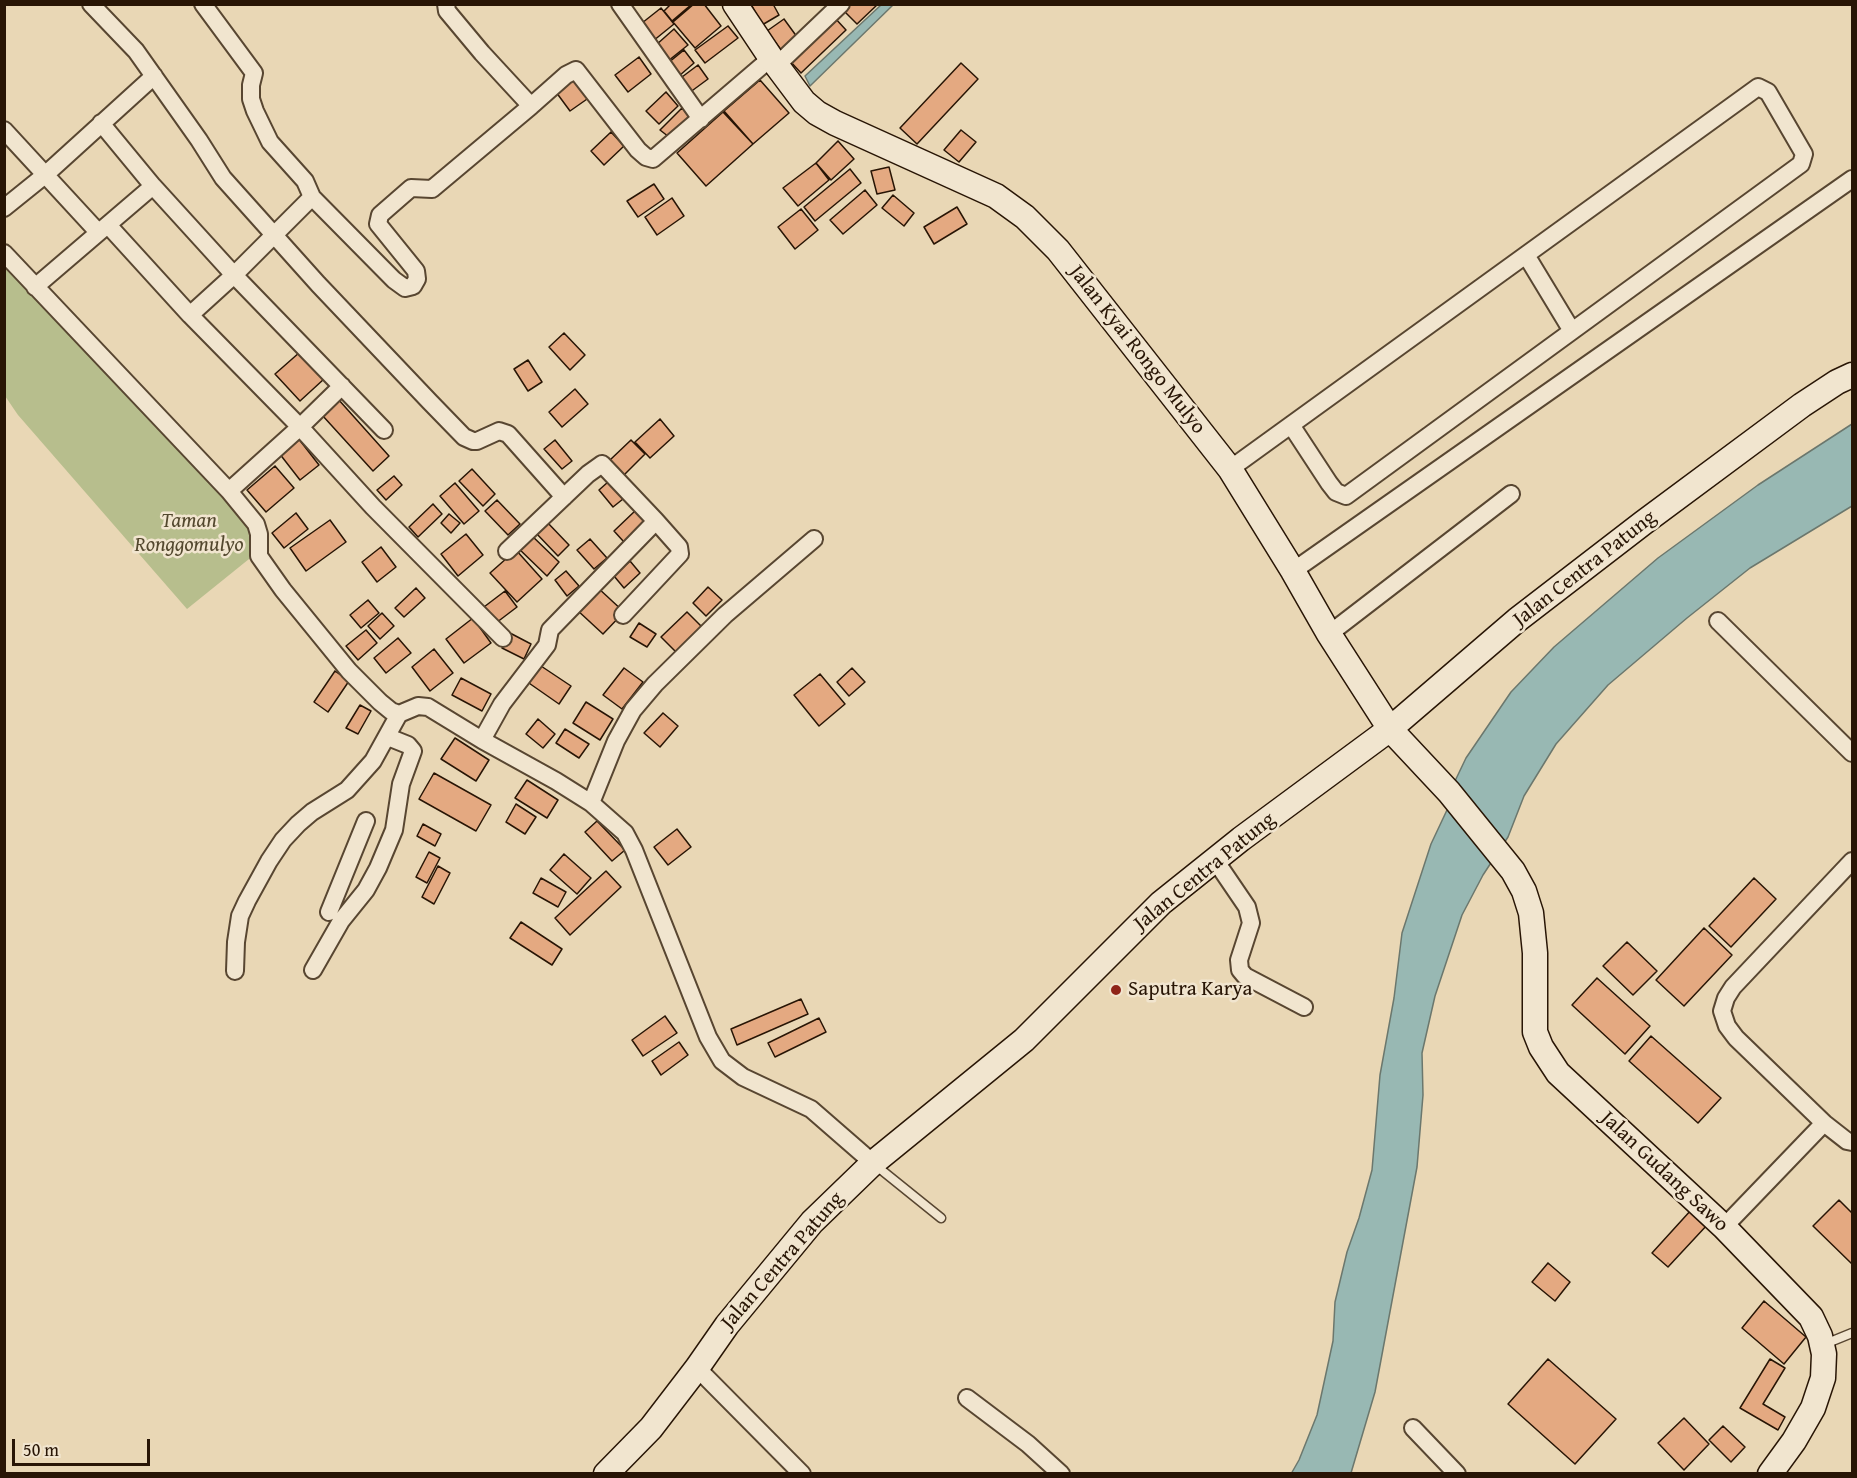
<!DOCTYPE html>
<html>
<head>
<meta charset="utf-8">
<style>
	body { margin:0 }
	#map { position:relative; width:1857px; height:1478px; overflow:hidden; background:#e9d7b5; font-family:"Gentium Book Plus",serif }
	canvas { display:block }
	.frame { position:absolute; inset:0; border:6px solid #281505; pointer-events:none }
	.scale { position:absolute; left:12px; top:1439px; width:138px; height:27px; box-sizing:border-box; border:3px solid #281505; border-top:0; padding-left:8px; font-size:18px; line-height:21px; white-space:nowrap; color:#281505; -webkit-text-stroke:4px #f1e5cf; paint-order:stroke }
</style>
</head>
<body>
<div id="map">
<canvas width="1857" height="1478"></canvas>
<div class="frame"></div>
<div class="scale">50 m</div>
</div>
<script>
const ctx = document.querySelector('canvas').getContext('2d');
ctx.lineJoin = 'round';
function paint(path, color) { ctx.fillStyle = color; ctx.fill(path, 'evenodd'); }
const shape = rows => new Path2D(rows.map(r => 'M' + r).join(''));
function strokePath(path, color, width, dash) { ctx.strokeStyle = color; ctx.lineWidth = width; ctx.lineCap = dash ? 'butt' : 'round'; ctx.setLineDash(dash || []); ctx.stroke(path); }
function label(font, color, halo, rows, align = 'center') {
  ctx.font = font + ' "Gentium Book Plus",serif'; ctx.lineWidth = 5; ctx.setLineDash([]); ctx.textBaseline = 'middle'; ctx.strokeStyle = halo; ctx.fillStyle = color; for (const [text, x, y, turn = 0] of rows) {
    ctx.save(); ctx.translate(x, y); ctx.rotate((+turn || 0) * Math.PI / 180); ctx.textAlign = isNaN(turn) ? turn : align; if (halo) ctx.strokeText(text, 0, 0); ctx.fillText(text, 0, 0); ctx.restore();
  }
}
paint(shape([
	[4,257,250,524,254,555,187,609,18,415,5,396]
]), '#b7be8d');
const water = shape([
	[881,5,893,5,810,86,805,76,881,5],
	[1852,424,1852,506,1750,568,1687,618,1608,685,1556,744,1524,796,1508,837,1483,875,1462,915,1435,996,1422,1053,1423,1095,1417,1167,1375,1392,1351,1473,1291,1474,1299,1460,1317,1415,1333,1341,1335,1302,1347,1252,1359,1218,1372,1170,1380,1075,1394,998,1402,933,1431,844,1455,793,1455,781,1466,758,1511,692,1554,647,1658,558,1758,485,1852,424]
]);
paint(water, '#98b8b3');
strokePath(water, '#6b776d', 1.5);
const building = shape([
	[671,4,692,4,672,21,664,11,671,4],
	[694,4,704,4,721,26,695,48,673,22,694,4],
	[751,4,773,4,779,15,762,25,751,4],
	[844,4,878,4,857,24,841,8,844,4],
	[661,8,674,24,653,41,642,23,661,8],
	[834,17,846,30,801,73,789,60,834,17],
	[784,19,800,41,784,54,767,31,784,19],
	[728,26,738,38,705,63,695,50,728,26],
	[674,29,688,45,668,61,656,45,674,29],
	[684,50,694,63,679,76,668,63,684,50],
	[639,57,651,74,628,92,615,75,639,57],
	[961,63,978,79,917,144,900,128,961,63],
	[698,65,708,79,689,93,678,80,698,65],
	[575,77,590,97,570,111,556,92,575,77],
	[760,80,789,113,753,144,724,111,760,80],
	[666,92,678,106,659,124,646,111,666,92],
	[682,108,690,117,669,137,660,130,682,108],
	[723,112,753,144,706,186,677,153,723,112],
	[961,130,976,142,959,162,944,150,961,130],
	[611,132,624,146,604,165,591,151,611,132],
	[838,141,854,159,831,180,816,163,838,141],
	[816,163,829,180,798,206,783,188,816,163],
	[889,167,895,190,877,194,871,171,889,167],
	[850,169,861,183,815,221,804,207,850,169],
	[654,184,664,199,638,217,627,201,654,184],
	[865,190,877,205,843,234,830,220,865,190],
	[893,195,914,213,904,226,882,208,893,195],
	[672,198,684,216,657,235,645,217,672,198],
	[957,207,967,224,934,244,924,227,957,207],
	[801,209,818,230,795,249,778,227,801,209],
	[564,333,585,355,570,370,549,347,564,333],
	[300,352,324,379,300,401,275,374,300,352],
	[528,360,542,382,528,391,514,369,528,360],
	[575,389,588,404,562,427,549,412,575,389],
	[338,399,389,456,373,471,322,415,338,399],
	[660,419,674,436,650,458,635,442,660,419],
	[298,438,319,465,300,480,279,453,298,438],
	[555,440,572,461,562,469,544,449,555,440],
	[631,440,645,454,624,475,610,460,631,440],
	[275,466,294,488,266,512,247,490,275,466],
	[472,469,495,494,483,506,459,481,472,469],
	[394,476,402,485,386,500,377,490,394,476],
	[608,482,623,499,613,507,599,490,608,482],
	[455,483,479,511,464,524,440,496,455,483],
	[497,500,520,524,508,535,485,511,497,500],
	[433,504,442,514,418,537,409,527,433,504],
	[636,510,646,521,624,542,614,531,636,510],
	[296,513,308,529,284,548,272,533,296,513],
	[449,514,460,523,451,533,441,523,449,514],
	[330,520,346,542,306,571,290,548,330,520],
	[546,521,569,545,558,556,535,532,546,521],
	[529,533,559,562,547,576,516,546,529,533],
	[466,534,483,555,458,576,441,554,466,534],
	[590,539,607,558,594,569,577,550,590,539],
	[381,547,396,567,377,582,362,562,381,547],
	[516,550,542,579,517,602,490,573,516,550],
	[630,561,640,573,624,588,614,576,630,561],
	[566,571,579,586,567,596,555,580,566,571],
	[597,587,624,612,603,634,576,609,597,587],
	[708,587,722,600,706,616,693,603,708,587],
	[416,588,425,598,404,617,395,608,416,588],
	[505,591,517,607,492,626,480,610,505,591],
	[368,600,379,613,361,628,350,615,368,600],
	[687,612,704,629,678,654,661,637,687,612],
	[382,613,394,626,380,639,368,626,382,613],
	[473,618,491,643,464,663,446,639,473,618],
	[639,623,656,634,647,647,630,637,639,623],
	[366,630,377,643,358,660,346,646,366,630],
	[510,633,531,644,524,659,502,648,510,633],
	[398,638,411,653,386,673,374,658,398,638],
	[434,649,453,673,430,691,412,667,434,649],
	[538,664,571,686,559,704,526,681,538,664],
	[624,668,643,682,622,709,603,695,624,668],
	[852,668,865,682,849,696,837,682,852,668],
	[335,671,349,681,328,712,314,702,335,671],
	[820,674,845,704,819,726,794,695,820,674],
	[461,678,491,694,482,711,452,695,461,678],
	[586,702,613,719,600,740,573,723,586,702],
	[360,705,371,711,358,734,346,728,360,705],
	[663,713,678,726,660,747,644,733,663,713],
	[538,719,555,734,543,748,526,734,538,719],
	[565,729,589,744,579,758,556,743,565,729],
	[455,738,489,760,476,781,441,759,455,738],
	[434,773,491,805,476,831,419,799,434,773],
	[527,780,558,800,547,818,515,798,527,780],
	[516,804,536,817,525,834,506,822,516,804],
	[597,821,625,850,612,861,585,832,597,821],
	[423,824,441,834,435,846,417,836,423,824],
	[677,829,691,847,668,865,654,847,677,829],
	[429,852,440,858,427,883,416,877,429,852],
	[564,854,591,878,577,894,550,870,564,854],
	[438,866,450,873,434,904,422,897,438,866],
	[606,871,621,887,570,935,555,918,606,871],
	[541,878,566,892,558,907,533,893,541,878],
	[1754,878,1776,899,1731,947,1709,926,1754,878],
	[521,922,562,949,552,965,510,938,521,922],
	[1704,928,1732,955,1684,1006,1656,980,1704,928],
	[1627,942,1657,971,1633,995,1603,966,1627,942],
	[1597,978,1650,1026,1625,1054,1572,1005,1597,978],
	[801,999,808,1014,737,1045,731,1029,801,999],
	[665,1016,677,1033,643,1056,632,1040,665,1016],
	[819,1018,826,1032,775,1057,768,1043,819,1018],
	[1651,1036,1721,1098,1698,1123,1629,1061,1651,1036],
	[679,1042,688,1055,661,1075,652,1061,679,1042],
	[1839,1200,1852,1213,1852,1264,1813,1226,1839,1200],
	[1692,1209,1708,1224,1668,1267,1652,1253,1692,1209],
	[1548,1263,1570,1282,1555,1301,1532,1282,1548,1263],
	[1764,1301,1806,1337,1784,1364,1742,1328,1764,1301],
	[1548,1359,1616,1419,1575,1464,1508,1404,1548,1359],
	[1770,1359,1785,1368,1763,1404,1785,1417,1778,1430,1740,1408,1770,1359],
	[1684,1418,1709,1444,1684,1470,1658,1443,1684,1418],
	[1723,1426,1745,1447,1731,1462,1709,1440,1723,1426]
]);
paint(building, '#e4a981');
strokePath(building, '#281505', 1.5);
const lane = shape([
	[874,1164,941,1218],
	[1825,1344,1852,1333]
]);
const street = shape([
	[91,4,136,51,199,140,223,178,318,284,430,402,464,437,473,441,477,441,499,431,508,434,564,497],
	[620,4,701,119],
	[776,66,841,4],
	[531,106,566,75,576,70,638,150,646,157,653,159,771,58],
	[4,130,98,232],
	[153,186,234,275,384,430],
	[312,197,394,280,405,288,413,286,417,279,416,271,378,224,380,215,411,188,432,189,531,106,482,53,447,11,446,4],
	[4,208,45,175,154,76],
	[108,225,190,315,300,427,373,507,503,638],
	[4,253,229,491,256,524,259,534,259,556,283,590,349,671,380,702,391,711,399,714,418,706,428,707,482,740,556,781,591,803,625,833,634,850,708,1037,722,1061,743,1077,811,1109,873,1163],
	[1526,255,1572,331],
	[35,287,153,186,101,123],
	[190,315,234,275,312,197,305,181,270,142,255,111,251,99,251,85,254,73,203,4],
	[1230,469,1758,87,1768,92,1804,154,1801,164,1346,496,1336,492,1329,483,1291,425],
	[229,491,300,427,342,386],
	[1293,571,1852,179],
	[623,615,680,554,679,547,656,521],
	[1718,621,1852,753],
	[1329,634,1511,494],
	[482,740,502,704,547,645,550,630,656,521,602,464,588,474,507,551],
	[591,803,616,741,633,710,655,684,725,615,814,539],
	[1215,860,1247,907,1251,923,1239,960,1240,970,1245,976,1304,1007],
	[329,912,366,821],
	[313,970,341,921,366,890,378,868,394,830,401,784,413,751,408,745,388,737],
	[235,971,236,942,240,916,247,901,269,861,283,840,298,824,312,812,347,790,373,761,399,714],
	[1824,1123,1736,1038,1727,1026,1722,1011,1726,998,1733,987,1852,861],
	[1724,1227,1824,1123,1847,1141,1852,1142],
	[697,1368,802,1474],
	[967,1398,1028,1444,1061,1474],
	[1413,1428,1457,1474]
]);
const secondary = shape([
	[735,4,771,58,804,102,817,113,835,123,996,196,1025,217,1058,250,1230,469,1293,571,1329,634,1390,729,1449,792,1513,871,1524,891,1531,913,1535,953,1535,1032,1541,1047,1558,1073,1724,1227,1811,1317,1820,1336,1824,1354,1823,1378,1813,1408,1794,1441,1770,1474],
	[606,1474,651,1428,697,1368,727,1325,812,1222,873,1163,1024,1040,1161,903,1241,839,1390,729,1517,620,1643,523,1802,405,1837,382,1852,375]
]);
strokePath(lane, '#584631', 11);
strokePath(street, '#584631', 20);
strokePath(secondary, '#281505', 27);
strokePath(lane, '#f1e5cf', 8);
strokePath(street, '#f1e5cf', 16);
strokePath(secondary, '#f1e5cf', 24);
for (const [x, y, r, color] of [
	[1116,990,6,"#8f2418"]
]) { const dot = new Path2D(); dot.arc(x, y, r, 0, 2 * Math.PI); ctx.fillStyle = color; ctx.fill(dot); strokePath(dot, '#f1e5cf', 2); }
label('21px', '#281505', '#f1e5cf', [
	["Jalan Kyai Rongo Mulyo",1137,350,52],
	["Jalan Centra Patung",1585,569,-38],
	["Jalan Centra Patung",1205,872,-39],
	["Jalan Gudang Sawo",1664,1172,43],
	["Jalan Centra Patung",783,1261,-49]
]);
label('italic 21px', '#53482e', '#f1e5cf', [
	["Taman",189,522],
	["Ronggomulyo",189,546]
]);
label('21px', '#281505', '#f1e5cf', [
	["Saputra Karya",1128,990]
], 'left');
</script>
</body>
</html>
